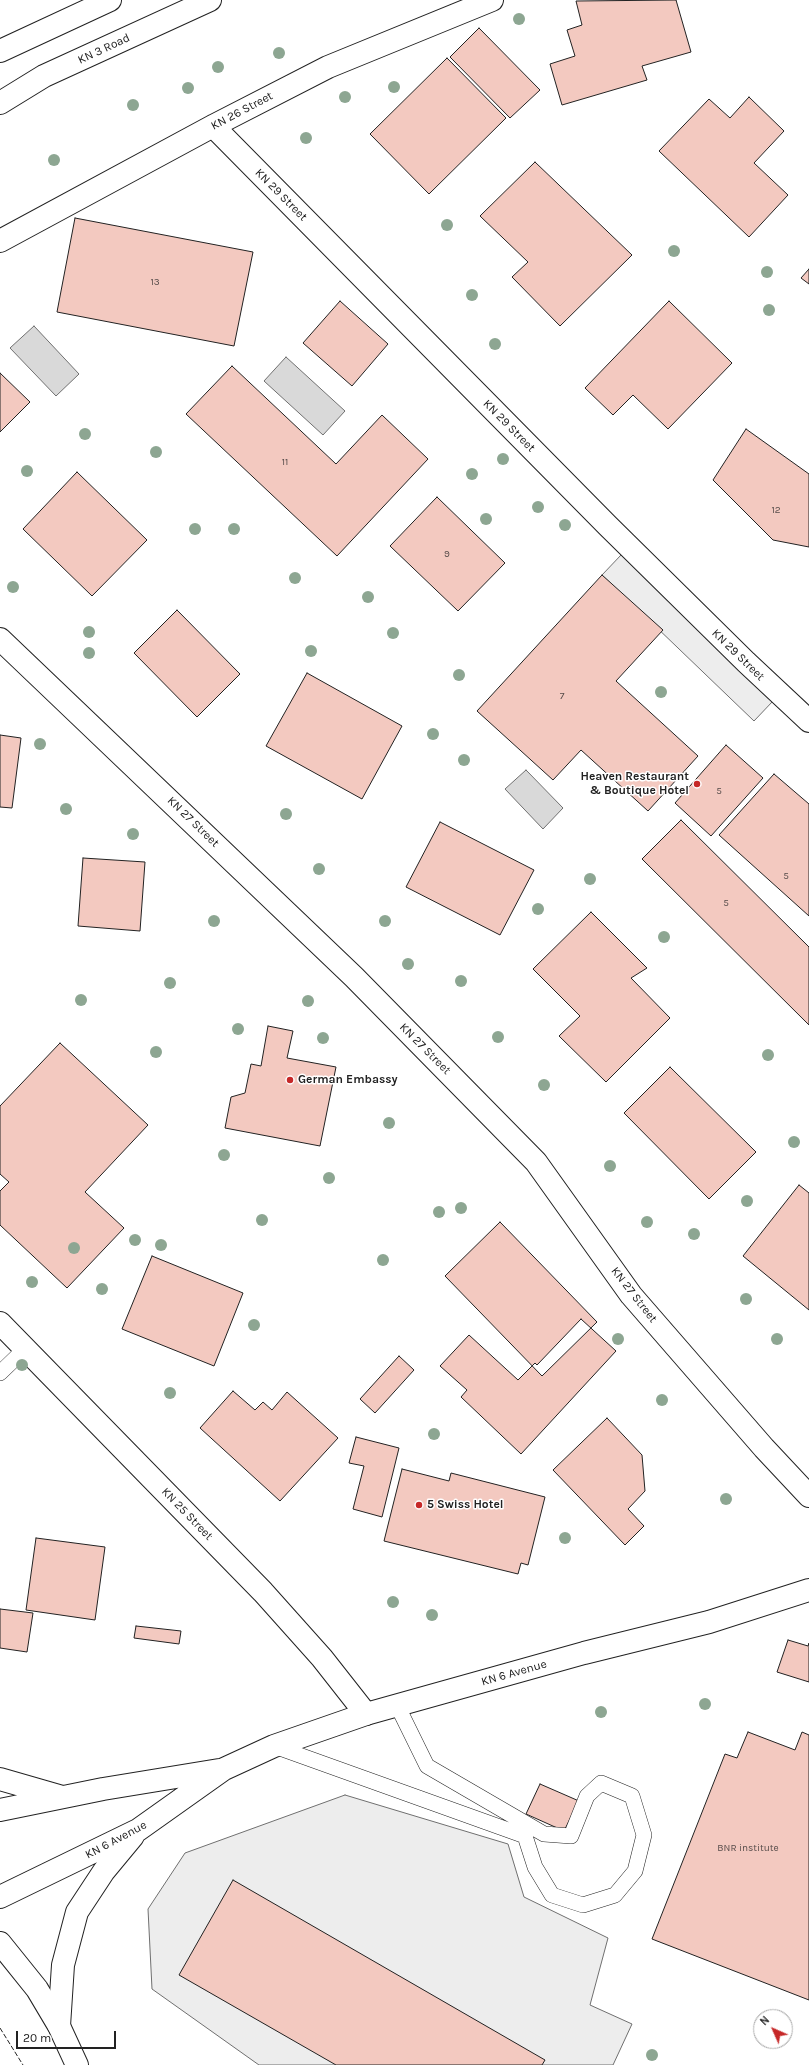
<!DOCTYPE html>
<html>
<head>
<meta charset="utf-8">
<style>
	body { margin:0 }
	#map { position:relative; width:809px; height:2065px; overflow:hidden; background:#fff; font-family:Karla,sans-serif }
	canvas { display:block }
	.north { position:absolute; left:753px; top:2009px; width:40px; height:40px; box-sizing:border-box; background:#fff; border:1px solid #a7a7a7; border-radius:50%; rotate:315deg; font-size:11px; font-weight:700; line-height:16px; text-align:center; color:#222 }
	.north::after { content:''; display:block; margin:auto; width:14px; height:18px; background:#c62828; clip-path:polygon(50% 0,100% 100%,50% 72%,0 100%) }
	.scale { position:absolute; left:16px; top:2031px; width:100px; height:18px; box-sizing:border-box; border:2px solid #222; border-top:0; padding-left:5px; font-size:12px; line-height:14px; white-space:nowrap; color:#222; -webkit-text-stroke:3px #fff; paint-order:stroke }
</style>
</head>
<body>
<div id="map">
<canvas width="809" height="2065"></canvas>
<div class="north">N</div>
<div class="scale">20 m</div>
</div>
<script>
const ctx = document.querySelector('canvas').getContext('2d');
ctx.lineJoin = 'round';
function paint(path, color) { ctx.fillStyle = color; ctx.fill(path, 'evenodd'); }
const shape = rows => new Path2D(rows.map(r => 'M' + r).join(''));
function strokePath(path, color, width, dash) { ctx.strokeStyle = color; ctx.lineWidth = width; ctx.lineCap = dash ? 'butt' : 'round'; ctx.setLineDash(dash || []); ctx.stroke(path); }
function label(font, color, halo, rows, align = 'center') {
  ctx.font = font + ' Karla,sans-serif'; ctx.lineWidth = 3; ctx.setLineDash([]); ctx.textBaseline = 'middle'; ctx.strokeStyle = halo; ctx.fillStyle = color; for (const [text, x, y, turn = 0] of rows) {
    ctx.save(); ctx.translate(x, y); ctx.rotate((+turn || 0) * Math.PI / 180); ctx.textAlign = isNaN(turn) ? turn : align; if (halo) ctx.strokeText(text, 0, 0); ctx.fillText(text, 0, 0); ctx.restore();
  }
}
const parking = shape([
	[622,554,773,701,754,721,602,575,622,554],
	[345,1795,508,1844,524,1897,608,1938,590,2005,632,2024,613,2065,259,2065,152,1989,148,1909,185,1853,345,1795]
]);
paint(parking, '#ededed');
strokePath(parking, '#6f6f6f', 1);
const water = shape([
	[34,326,79,374,56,396,10,348,34,326],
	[286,357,345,411,323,435,264,381,286,357],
	[526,770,563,808,543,829,505,789,526,770]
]);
paint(water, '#d9d9d9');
strokePath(water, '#6f6f6f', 1);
const building = shape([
	[676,0,691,52,642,66,647,80,562,105,550,64,575,56,567,30,582,25,576,1,676,0],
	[479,28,540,90,510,118,450,57,479,28],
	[447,58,506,118,429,194,370,134,447,58],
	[749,97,784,131,754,163,788,195,749,237,659,151,709,99,730,118,749,97],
	[535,162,632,255,560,326,512,277,528,262,480,216,535,162],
	[75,218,253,252,234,346,57,312,75,218],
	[809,269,809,284,801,278,809,269],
	[340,301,388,344,352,386,303,343,340,301],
	[669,301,732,363,668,429,633,395,613,415,585,388,669,301],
	[232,366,336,464,382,415,428,459,337,556,186,414,232,366],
	[0,373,30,402,0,432,0,373],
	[746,429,809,474,809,547,773,540,713,480,746,429],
	[77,472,147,540,92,596,23,529,77,472],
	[437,497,505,563,458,611,390,546,437,497],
	[602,575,663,630,616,681,698,756,648,811,581,750,553,780,477,711,602,575],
	[177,610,240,674,197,717,134,653,177,610],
	[307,673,402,726,362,799,266,746,307,673],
	[0,735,21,738,12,808,0,807,0,735],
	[726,745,763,778,711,836,675,803,726,745],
	[774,774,809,804,809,916,719,835,774,774],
	[681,820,809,947,809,1025,642,859,681,820],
	[440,822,534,870,500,935,406,887,440,822],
	[83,858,145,862,140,931,78,926,83,858],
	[591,912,647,968,631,978,670,1018,606,1082,559,1036,580,1016,533,969,591,912],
	[268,1026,293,1031,287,1058,336,1067,320,1146,225,1128,231,1097,245,1093,251,1064,261,1066,268,1026],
	[60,1043,148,1125,85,1192,124,1228,67,1288,0,1225,0,1191,9,1182,0,1174,0,1106,60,1043],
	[670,1067,756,1152,709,1199,624,1113,670,1067],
	[799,1185,809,1193,809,1310,743,1256,799,1185],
	[500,1222,597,1322,542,1376,445,1276,500,1222],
	[152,1256,243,1293,214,1366,122,1329,152,1256],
	[581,1319,616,1351,521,1454,461,1397,467,1390,440,1366,469,1335,518,1380,535,1363,537,1365,581,1319],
	[399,1356,414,1370,375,1413,360,1399,399,1356],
	[233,1391,255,1410,263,1402,272,1410,287,1392,338,1438,280,1501,200,1428,233,1391],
	[607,1418,642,1455,645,1491,628,1509,644,1526,625,1545,553,1470,607,1418],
	[356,1437,399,1448,382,1517,353,1509,364,1466,349,1463,356,1437],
	[402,1469,449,1481,451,1473,545,1497,528,1565,521,1563,518,1574,384,1541,402,1469],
	[36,1538,105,1547,95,1620,26,1610,36,1538],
	[0,1609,33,1613,27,1652,0,1648,0,1609],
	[136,1626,181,1631,179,1644,134,1638,136,1626],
	[788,1640,808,1646,809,1643,809,1682,777,1672,788,1640],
	[748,1732,795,1750,802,1732,809,1735,809,2000,652,1939,725,1754,737,1758,748,1732],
	[540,1784,579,1801,564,1831,526,1814,540,1784],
	[233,1880,545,2060,542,2065,336,2065,179,1975,233,1880]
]);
paint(building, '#f3c9c0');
strokePath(building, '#222', 1);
const service = shape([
	[0,1373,26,1348],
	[274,1746,525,1836,535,1867,552,1895,583,1905,615,1895,635,1871,644,1835,632,1796,601,1783,587,1796,571,1836,544,1834,427,1766,397,1705]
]);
const minor = shape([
	[213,126,608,526,746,662,809,721],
	[0,241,213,126,328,67,492,0],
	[0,639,354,977,536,1162,631,1295,764,1448,809,1496],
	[0,1323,263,1592,322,1658,366,1714],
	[0,1943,37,1989,59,2026,77,2065]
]);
const secondary = shape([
	[0,1779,59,1796],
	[0,1810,103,1789,219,1770],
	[0,1897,138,1830,224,1769,274,1746,366,1714,584,1653,709,1622,809,1590],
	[59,2026,63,1965,77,1912,104,1871,133,1836]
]);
const trunk = shape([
	[0,51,110,0],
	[0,103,44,76,210,0]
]);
strokePath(service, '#222', 16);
strokePath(minor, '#222', 24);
strokePath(secondary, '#222', 24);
strokePath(trunk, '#222', 24);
strokePath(service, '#fff', 15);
strokePath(minor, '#fff', 22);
strokePath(secondary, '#fff', 22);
strokePath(trunk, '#fff', 22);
strokePath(shape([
	[0,2028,23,2065]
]), '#222', 1, [5, 2]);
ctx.fillStyle = '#8da692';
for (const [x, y] of [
	[519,19],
	[279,53],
	[218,67],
	[394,87],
	[188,88],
	[345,97],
	[133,105],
	[306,138],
	[54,160],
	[447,225],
	[674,251],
	[767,272],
	[472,295],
	[769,310],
	[495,344],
	[85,434],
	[156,452],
	[503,459],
	[27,471],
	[472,474],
	[538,507],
	[486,519],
	[565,525],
	[195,529],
	[234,529],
	[295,578],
	[13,587],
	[368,597],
	[89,632],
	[393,633],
	[311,651],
	[89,653],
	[459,675],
	[661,692],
	[433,734],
	[40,744],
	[464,760],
	[66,809],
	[286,814],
	[133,834],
	[319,869],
	[590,879],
	[538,909],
	[214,921],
	[385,921],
	[664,937],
	[408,964],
	[461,981],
	[170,983],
	[81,1000],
	[308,1001],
	[238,1029],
	[498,1037],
	[323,1038],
	[156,1052],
	[768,1055],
	[544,1085],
	[389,1123],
	[794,1142],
	[224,1155],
	[610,1166],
	[329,1178],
	[747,1201],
	[461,1208],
	[439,1212],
	[262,1220],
	[647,1222],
	[694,1234],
	[135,1240],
	[161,1245],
	[74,1248],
	[383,1260],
	[32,1282],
	[102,1289],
	[746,1299],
	[254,1325],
	[618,1339],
	[777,1339],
	[22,1365],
	[170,1393],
	[662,1400],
	[434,1434],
	[726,1499],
	[565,1538],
	[393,1602],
	[432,1615],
	[705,1704],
	[601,1712],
	[652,2055]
]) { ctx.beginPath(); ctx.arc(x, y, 6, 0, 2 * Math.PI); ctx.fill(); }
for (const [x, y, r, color] of [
	[697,784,4,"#c62828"],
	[290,1080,4,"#c62828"],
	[419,1505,4,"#c62828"]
]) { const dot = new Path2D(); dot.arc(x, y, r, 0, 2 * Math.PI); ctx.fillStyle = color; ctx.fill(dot); strokePath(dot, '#fff', 1.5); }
label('10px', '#564c4a', null, [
	["13",155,282],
	["11",285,462],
	["12",776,510],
	["9",447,554],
	["7",562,696],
	["5",719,791],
	["5",786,876],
	["5",726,903],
	["BNR institute",748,1848]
]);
label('12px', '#222', '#fff', [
	["KN 3 Road",104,49,-25],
	["KN 26 Street",242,111,-28],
	["KN 29 Street",281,195,45],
	["KN 29 Street",509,426,45],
	["KN 29 Street",738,655,44],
	["KN 27 Street",193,822,44],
	["KN 27 Street",425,1049,45],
	["KN 27 Street",634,1295,52],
	["KN 25 Street",187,1514,46],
	["KN 6 Avenue",514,1673,-16],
	["KN 6 Avenue",116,1840,-28]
]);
label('bold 12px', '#222', '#fff', [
	["Heaven Restaurant",689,777,"right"],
	["& Boutique Hotel",689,791,"right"],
	["German Embassy",298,1080],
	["5 Swiss Hotel",427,1505]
], 'left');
</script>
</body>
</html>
